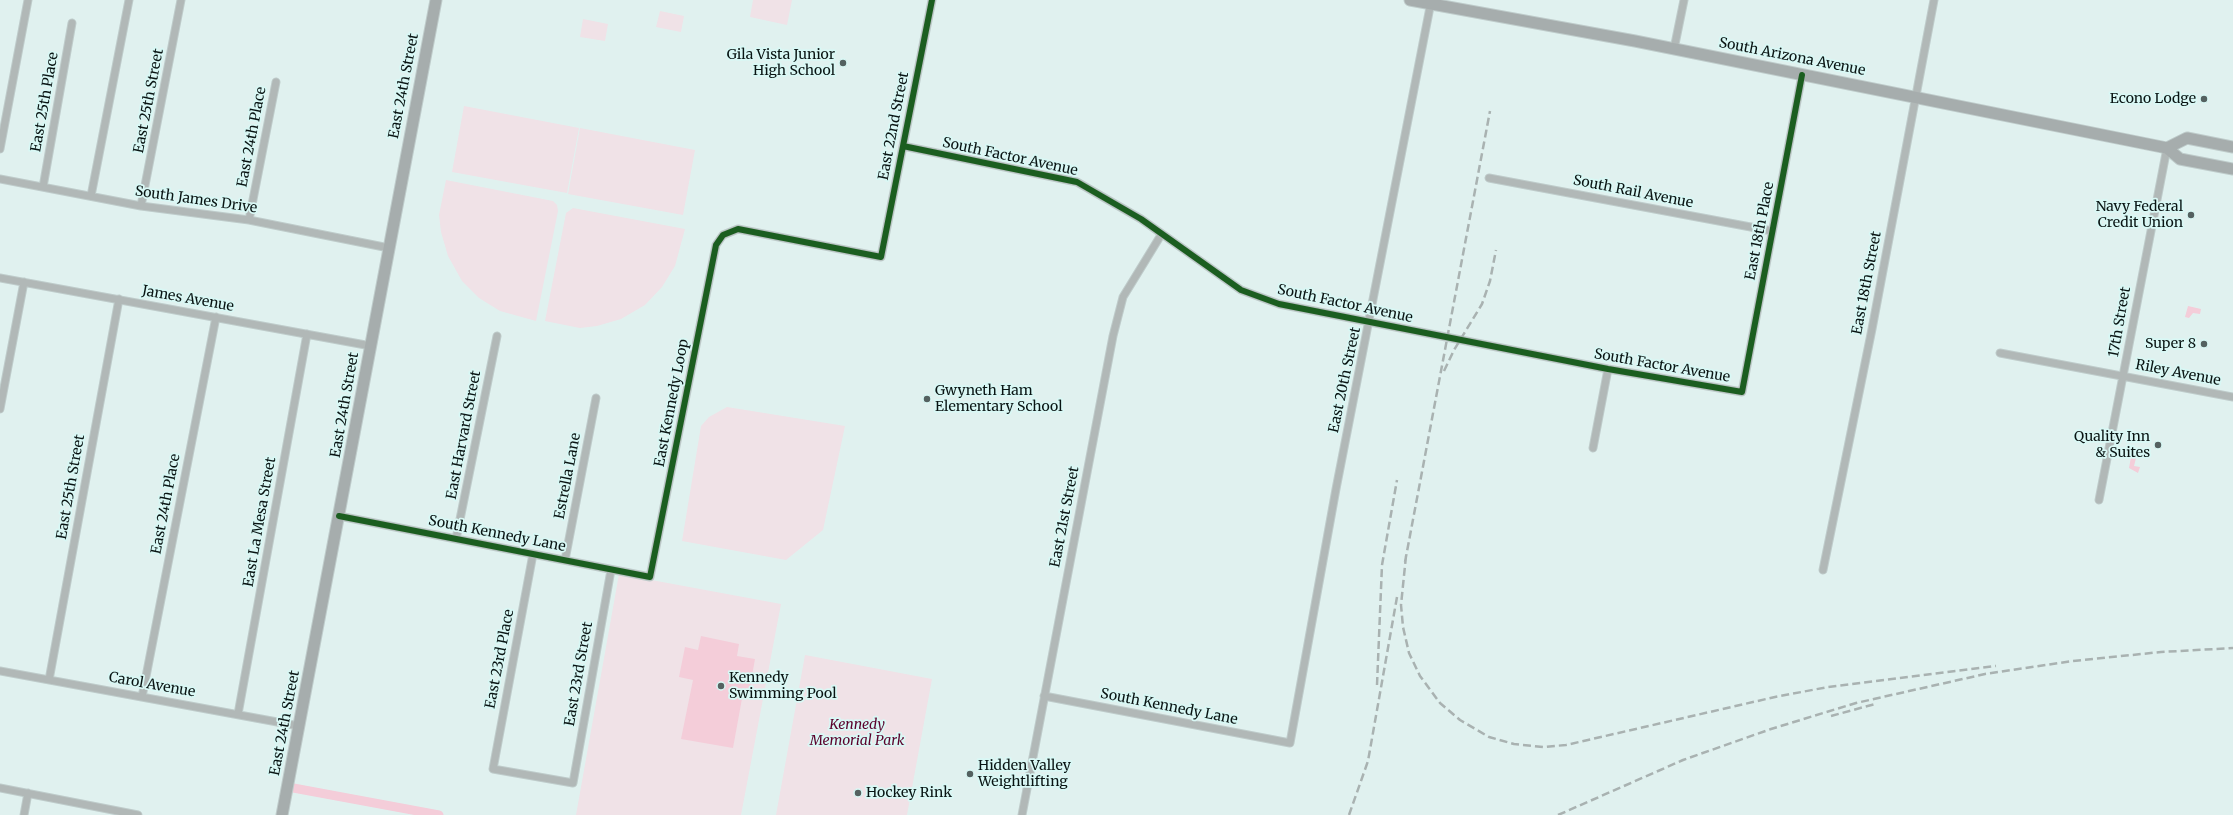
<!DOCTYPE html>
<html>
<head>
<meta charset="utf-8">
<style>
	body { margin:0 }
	canvas { display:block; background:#e0f1ef }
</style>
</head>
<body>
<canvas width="2233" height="815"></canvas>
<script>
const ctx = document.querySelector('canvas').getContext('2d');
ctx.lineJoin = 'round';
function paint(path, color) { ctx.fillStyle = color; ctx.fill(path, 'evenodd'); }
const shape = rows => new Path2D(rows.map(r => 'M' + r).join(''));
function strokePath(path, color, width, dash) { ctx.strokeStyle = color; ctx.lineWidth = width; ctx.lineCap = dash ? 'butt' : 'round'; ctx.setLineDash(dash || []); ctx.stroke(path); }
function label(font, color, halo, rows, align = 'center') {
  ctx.font = font + ' Merriweather,serif'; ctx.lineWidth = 3.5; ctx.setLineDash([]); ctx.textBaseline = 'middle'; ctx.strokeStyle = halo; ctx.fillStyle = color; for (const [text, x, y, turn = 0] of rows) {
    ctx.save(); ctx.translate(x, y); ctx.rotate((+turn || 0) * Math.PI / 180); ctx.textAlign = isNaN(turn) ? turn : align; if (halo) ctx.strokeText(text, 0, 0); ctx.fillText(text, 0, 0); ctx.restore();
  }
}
paint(shape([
	[753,0,792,0,787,25,750,17],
	[660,11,684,16,681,32,656,27],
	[583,19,608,24,605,41,580,37],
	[464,106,579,128,567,193,452,172],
	[580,128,695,150,683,215,568,194],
	[446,180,553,201,557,205,558,211,536,321,500,311,479,298,462,281,448,256,441,232,439,215],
	[573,208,685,229,675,266,662,287,645,305,621,319,597,326,580,328,545,321,566,213],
	[727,407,845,426,823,530,786,560,682,541,701,426,709,417],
	[619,574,781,604,741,815,576,815],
	[805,655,932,679,907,815,776,815]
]), '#f0e2e7');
paint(shape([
	[2188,306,2201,309,2200,314,2193,313,2189,318,2185,317],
	[2131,457,2136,458,2134,466,2140,467,2138,473,2129,468],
	[701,636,739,644,737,656,755,659,749,693,743,693,733,748,681,739,693,680,679,677,685,647,698,650]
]), '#f4cdd9');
strokePath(shape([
	[288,787,439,815]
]), '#f4cdd9', 9);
const street = shape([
	[1674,49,1684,0],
	[903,146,1077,182,1141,219,1241,290,1279,304,1608,369,1742,392,1802,75],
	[0,149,28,0],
	[1489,178,1772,231],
	[0,179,141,206,249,220,389,248],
	[43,187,72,23],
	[91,196,129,0],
	[141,206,181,0],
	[249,220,276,82],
	[0,278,371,346],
	[2000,353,2233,397],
	[0,409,24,282],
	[1593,448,1608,369],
	[2099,500,2167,148],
	[339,516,650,577,716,245,723,235,738,229,881,257,932,0],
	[456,539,497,336],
	[533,554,493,769,573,783,611,570],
	[565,560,596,398],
	[1823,570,1872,329,1934,0],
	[0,671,299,726],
	[49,680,119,299],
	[1044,696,1290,743,1336,489,1431,2],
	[142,697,216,317],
	[238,714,307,334],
	[0,788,138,815],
	[24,815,28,793],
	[1022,815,1113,336,1123,297,1161,235]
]);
const secondary = shape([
	[1410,0,1635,41,2167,148,2180,159,2233,169],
	[2167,148,2187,138,2233,147],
	[282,815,436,0]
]);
strokePath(street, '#bfcccb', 9);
strokePath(secondary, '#bfcccb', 13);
strokePath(street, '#b1b8b7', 7);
strokePath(secondary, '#a6adad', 11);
strokePath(shape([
	[1444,371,1454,350,1482,304,1490,281,1496,250],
	[1406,556,1401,605,1403,627,1409,653,1420,676,1440,703,1460,720,1489,737,1514,744,1543,747,1566,745,1775,697,1828,687,1996,666],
	[1405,562,1490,111],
	[1377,685,1382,565,1397,480],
	[1831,716,1875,704],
	[1349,815,1368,761,1397,597],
	[1558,815,1683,760,1771,729,1856,703,1985,674,2073,661,2161,652,2233,648]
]), '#a9b2b1', 2.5, [8, 4]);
strokePath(shape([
	[903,146,1077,182,1141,219,1241,290,1279,304,1608,369,1742,392,1802,75],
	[339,516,650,577,716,245,723,235,738,229,881,257,932,0]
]), '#1b5e20', 6);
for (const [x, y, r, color] of [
	[843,63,4,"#546160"],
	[2204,99,4,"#546160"],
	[2191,215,4,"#546160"],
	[2204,344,4,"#546160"],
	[927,399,4,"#546160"],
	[2158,445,4,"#546160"],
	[721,686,4,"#546160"],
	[970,774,4,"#546160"],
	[858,793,4,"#546160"]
]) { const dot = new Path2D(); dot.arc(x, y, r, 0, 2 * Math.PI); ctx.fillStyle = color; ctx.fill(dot); strokePath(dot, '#d9f8f5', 1.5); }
label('14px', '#091413', '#d9f8f5', [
	["Gila Vista Junior",835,55],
	["High School",835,71],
	["Econo Lodge",2196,99],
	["Navy Federal",2183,207],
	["Credit Union",2183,223],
	["Super 8",2196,344],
	["Gwyneth Ham",935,391,"left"],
	["Elementary School",935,407,"left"],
	["Quality Inn",2150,437],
	["& Suites",2150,453],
	["Kennedy",729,678,"left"],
	["Swimming Pool",729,694,"left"],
	["Hidden Valley",978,766,"left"],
	["Weightlifting",978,782,"left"],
	["Hockey Rink",866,793,"left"]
], 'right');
label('14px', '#091413', '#d9f8f5', [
	["South Arizona Avenue",1792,57,11],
	["East 24th Street",404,86,-79],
	["East 25th Street",149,101,-79],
	["East 25th Place",45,102,-80],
	["East 22nd Street",894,126,-79],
	["East 24th Place",252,137,-79],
	["South Factor Avenue",1010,157,12],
	["South Rail Avenue",1633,192,11],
	["South James Drive",196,200,8],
	["East 18th Place",1760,231,-79],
	["East 18th Street",1867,283,-79],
	["James Avenue",188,299,10],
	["South Factor Avenue",1345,304,12],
	["17th Street",2120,322,-80],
	["South Factor Avenue",1662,366,10],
	["Riley Avenue",2178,373,11],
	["East 20th Street",1345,380,-78],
	["East Kennedy Loop",672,403,-79],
	["East 24th Street",345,405,-80],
	["East Harvard Street",464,435,-79],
	["Estrella Lane",568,476,-79],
	["East 25th Street",71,487,-80],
	["East 24th Place",166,504,-79],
	["East 21st Street",1065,517,-79],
	["East La Mesa Street",260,522,-80],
	["South Kennedy Lane",497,534,11],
	["East 23rd Place",500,659,-79],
	["East 23rd Street",579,674,-80],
	["Carol Avenue",152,685,10],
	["South Kennedy Lane",1169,707,11],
	["East 24th Street",285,723,-79]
]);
label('italic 14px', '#5b002b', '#d9f8f5', [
	["Kennedy",857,725],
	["Memorial Park",857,741]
]);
</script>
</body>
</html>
